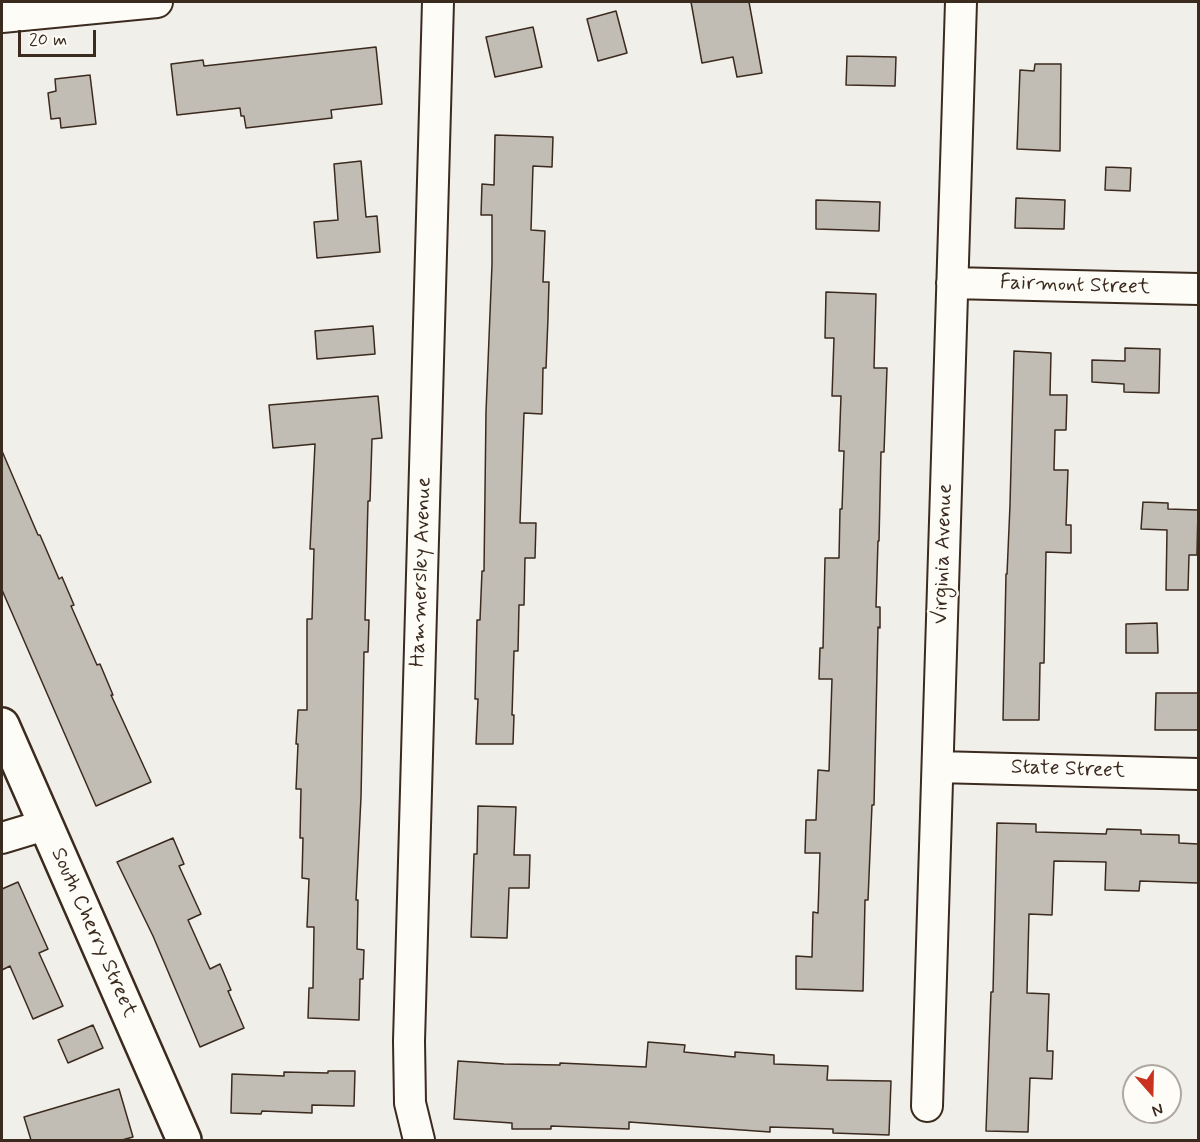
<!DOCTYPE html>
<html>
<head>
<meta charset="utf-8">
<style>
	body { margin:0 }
	#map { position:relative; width:1200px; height:1142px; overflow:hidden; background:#f1efea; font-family:Mynerve,sans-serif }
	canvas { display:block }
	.frame { position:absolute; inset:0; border:3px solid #3b2a1e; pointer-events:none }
	.north { position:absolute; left:1122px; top:1064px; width:60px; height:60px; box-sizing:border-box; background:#fdfcf7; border:2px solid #afa8a0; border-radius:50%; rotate:160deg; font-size:16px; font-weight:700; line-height:24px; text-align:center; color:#3b2a1e }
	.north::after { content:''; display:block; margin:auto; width:21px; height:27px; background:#c8321e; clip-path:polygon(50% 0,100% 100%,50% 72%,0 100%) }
	.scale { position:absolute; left:18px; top:30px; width:78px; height:27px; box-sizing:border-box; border:3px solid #3b2a1e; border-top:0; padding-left:8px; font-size:18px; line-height:21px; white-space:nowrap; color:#3b2a1e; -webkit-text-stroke:4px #fdfcf7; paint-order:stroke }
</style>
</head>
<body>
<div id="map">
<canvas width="1200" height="1142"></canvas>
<div class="frame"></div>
<div class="north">N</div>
<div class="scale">20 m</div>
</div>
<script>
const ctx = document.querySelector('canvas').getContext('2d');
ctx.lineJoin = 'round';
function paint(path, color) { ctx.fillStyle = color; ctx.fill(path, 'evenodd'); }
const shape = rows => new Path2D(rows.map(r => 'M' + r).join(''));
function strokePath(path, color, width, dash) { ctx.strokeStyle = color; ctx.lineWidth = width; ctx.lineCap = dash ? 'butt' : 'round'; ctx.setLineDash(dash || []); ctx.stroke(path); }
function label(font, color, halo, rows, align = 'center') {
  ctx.font = font + ' Mynerve,sans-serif'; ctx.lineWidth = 5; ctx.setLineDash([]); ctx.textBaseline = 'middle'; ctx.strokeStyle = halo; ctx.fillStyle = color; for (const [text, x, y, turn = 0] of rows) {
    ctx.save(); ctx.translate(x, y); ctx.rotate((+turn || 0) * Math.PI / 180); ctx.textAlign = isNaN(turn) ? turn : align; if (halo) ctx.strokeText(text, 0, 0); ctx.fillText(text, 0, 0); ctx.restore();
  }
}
const building = shape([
	[691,2,749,2,762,73,737,77,733,57,702,63,691,2],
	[616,11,627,53,598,61,587,19,616,11],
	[533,27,542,67,495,77,486,37,533,27],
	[376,47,382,104,331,110,332,118,246,128,244,116,241,116,240,108,177,115,171,64,203,60,204,66,376,47],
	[847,56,896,57,895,86,846,85,847,56],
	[1035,64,1061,64,1060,151,1017,149,1020,70,1034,71,1035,64],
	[90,75,96,124,61,128,60,118,51,119,48,93,56,91,55,79,90,75],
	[495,135,553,137,552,167,533,166,531,230,545,231,543,282,549,282,548,318,546,368,543,368,542,414,524,413,520,523,536,523,535,558,525,558,524,605,519,605,518,651,514,651,512,715,514,715,513,744,476,744,478,699,475,699,477,620,480,620,482,571,484,571,486,412,492,264,492,215,481,215,482,184,494,185,495,135],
	[361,161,366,217,377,216,380,252,317,258,314,222,338,220,334,164,361,161],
	[1106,167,1131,168,1130,191,1105,190,1106,167],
	[1016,198,1065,200,1064,229,1015,228,1016,198],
	[816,200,880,202,879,231,816,229,816,200],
	[826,292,876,294,874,368,887,368,884,452,881,452,879,541,878,541,876,607,880,607,880,628,878,627,874,805,872,805,868,900,865,900,863,991,796,989,796,956,812,957,813,912,818,913,820,853,805,853,806,820,816,820,818,770,829,771,832,679,819,679,820,648,823,648,825,558,839,558,840,509,842,509,844,451,839,451,841,396,832,396,834,338,825,338,826,292],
	[373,326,375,354,317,359,315,331,373,326],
	[1125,348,1160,349,1159,393,1124,392,1124,384,1092,382,1092,360,1125,361,1125,348],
	[1014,351,1051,353,1050,395,1067,395,1066,430,1055,430,1054,470,1068,470,1066,525,1071,525,1071,553,1046,552,1044,663,1040,663,1039,720,1003,720,1006,574,1007,574,1010,505,1014,351],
	[378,396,382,438,372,439,370,501,368,501,365,620,369,620,368,652,364,652,361,797,356,900,358,900,357,949,364,950,363,979,360,979,359,1020,308,1018,309,988,313,988,314,927,307,927,309,879,302,878,303,838,300,838,301,789,296,789,298,744,296,744,298,710,307,710,307,619,312,619,314,549,310,549,315,444,273,448,269,405,378,396],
	[2,451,38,535,40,535,59,579,62,577,74,605,71,606,97,665,100,664,113,695,111,695,151,782,96,806,2,590,2,451],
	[1143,502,1168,503,1168,509,1198,510,1197,555,1189,555,1188,590,1166,590,1167,530,1141,529,1143,502],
	[1157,623,1158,653,1126,653,1126,624,1157,623],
	[1156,693,1198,693,1198,730,1155,730,1156,693],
	[478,806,516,807,514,855,530,855,529,888,509,888,507,938,471,937,474,854,477,854,478,806],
	[997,823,1036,824,1036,832,1106,834,1107,829,1141,830,1141,834,1179,835,1179,843,1198,844,1198,883,1140,881,1139,891,1105,890,1106,862,1054,861,1052,915,1029,914,1027,993,1049,994,1047,1051,1053,1051,1052,1079,1030,1078,1028,1132,986,1131,991,992,993,992,997,823],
	[173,838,184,864,179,866,201,914,188,920,210,969,220,964,231,990,228,991,244,1028,200,1047,153,936,117,862,173,838],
	[18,882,48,949,39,953,63,1006,33,1019,10,966,2,970,2,889,18,882],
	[93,1025,103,1048,68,1063,58,1040,93,1025],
	[648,1042,685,1045,684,1052,735,1057,735,1052,774,1055,774,1064,828,1066,827,1080,891,1081,889,1135,833,1133,833,1129,770,1127,770,1132,629,1122,629,1129,551,1126,551,1129,512,1129,512,1123,454,1119,458,1061,504,1064,560,1065,560,1063,646,1067,648,1042],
	[328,1071,355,1071,354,1106,312,1105,312,1113,262,1111,261,1114,231,1113,232,1074,284,1076,284,1072,328,1073,328,1071],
	[119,1089,133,1137,122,1140,31,1140,24,1117,119,1089]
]);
paint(building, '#c1bcb4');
strokePath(building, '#3b2a1e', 1.5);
const street = shape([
	[2,17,157,2],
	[952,283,1198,289],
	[938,767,1198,774],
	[2,838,45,825],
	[927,1106,961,2],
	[419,1140,410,1103,409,1041,438,2]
]);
const secondary = shape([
	[2,725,184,1140]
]);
strokePath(street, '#3b2a1e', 34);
strokePath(secondary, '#3b2a1e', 38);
strokePath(street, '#fdfcf7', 30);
strokePath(secondary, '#fdfcf7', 33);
label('21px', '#3b2a1e', '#fdfcf7', [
	["Fairmont Street",1075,286,2],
	["Virginia Avenue",944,554,-88],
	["Hammersley Avenue",422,572,-88],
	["State Street",1068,770,2],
	["South Cherry Street",93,933,66]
]);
</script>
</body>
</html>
